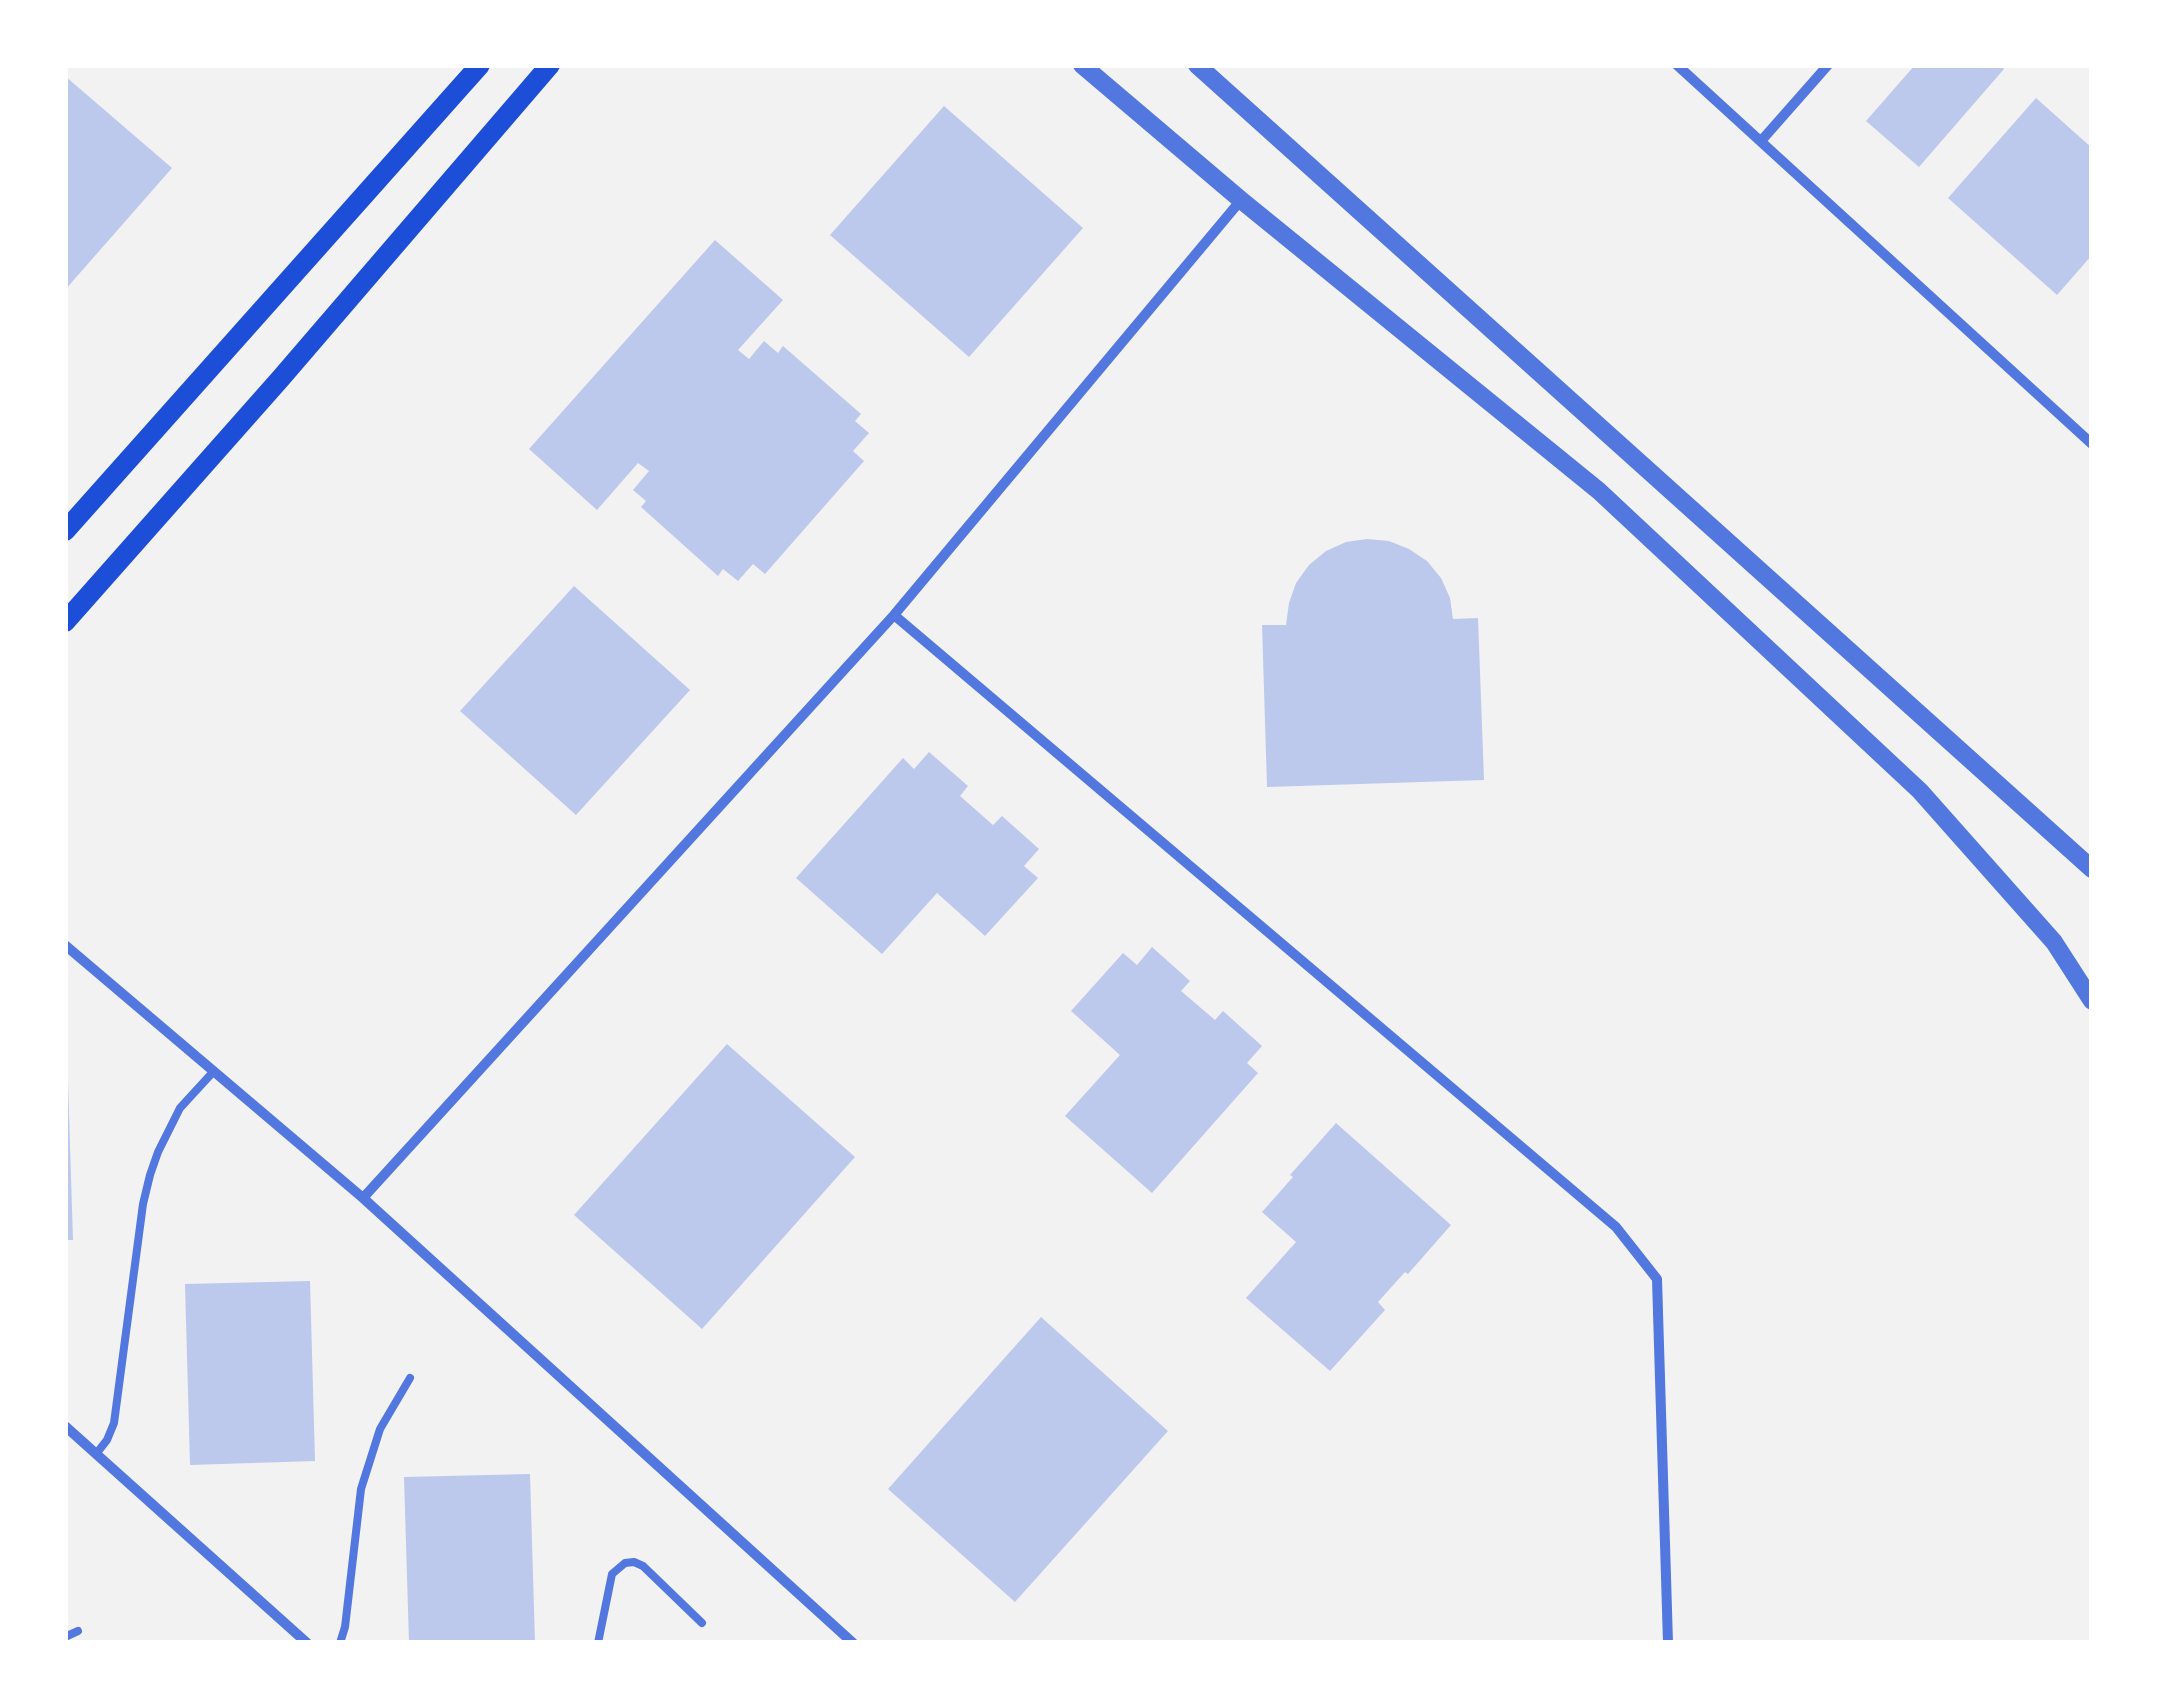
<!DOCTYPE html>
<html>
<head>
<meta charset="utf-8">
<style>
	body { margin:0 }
	#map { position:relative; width:2157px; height:1708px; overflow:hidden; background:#f2f2f2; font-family:"Sofia Sans Condensed",sans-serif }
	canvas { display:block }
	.frame { position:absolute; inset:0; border:68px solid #fff; pointer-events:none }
</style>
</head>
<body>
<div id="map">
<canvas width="2157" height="1708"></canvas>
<div class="frame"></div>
</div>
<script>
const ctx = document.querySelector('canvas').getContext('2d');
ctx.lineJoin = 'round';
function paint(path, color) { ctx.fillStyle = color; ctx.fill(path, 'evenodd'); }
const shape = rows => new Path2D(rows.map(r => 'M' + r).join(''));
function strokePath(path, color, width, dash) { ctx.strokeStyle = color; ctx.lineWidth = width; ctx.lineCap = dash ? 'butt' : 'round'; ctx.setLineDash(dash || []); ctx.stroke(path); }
paint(shape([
	[1915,65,1999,65,2004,69,1919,167,1866,121],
	[65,76,172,168,65,290],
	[2036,98,2092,148,2092,255,2057,295,1948,198],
	[944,106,1083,228,969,357,830,235],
	[715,240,783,300,738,350,749,359,764,341,778,353,783,346,861,414,855,421,869,433,853,451,864,461,765,574,753,564,738,581,723,569,718,576,641,507,646,501,633,490,649,471,638,463,597,510,529,449],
	[1367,539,1389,541,1409,549,1427,561,1441,578,1450,598,1453,619,1478,618,1484,780,1267,787,1262,625,1286,625,1289,603,1296,583,1309,565,1326,551,1346,542],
	[574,586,690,690,576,815,460,711],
	[929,752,968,786,960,796,993,825,1002,816,1039,849,1024,866,1038,878,985,936,937,893,882,954,796,878,903,758,914,769],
	[1152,947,1190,981,1181,991,1215,1020,1223,1011,1262,1046,1247,1063,1258,1073,1152,1193,1065,1116,1120,1055,1071,1011,1123,953,1137,965],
	[727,1044,855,1157,702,1329,574,1215],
	[65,1082,68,1082,73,1240,65,1240],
	[1336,1123,1451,1225,1408,1274,1405,1272,1378,1302,1385,1310,1330,1371,1246,1298,1296,1242,1262,1212,1293,1177,1290,1175],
	[310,1281,315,1461,190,1465,185,1284],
	[1041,1317,1168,1431,1015,1602,888,1489],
	[530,1474,535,1643,409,1643,404,1477]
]), '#bdc9ec');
strokePath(shape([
	[96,1454,107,1440,114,1423,143,1204,150,1175,158,1152,180,1108,214,1071],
	[65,1637,78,1631],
	[340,1643,345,1627,361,1489,380,1429,410,1378],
	[598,1643,612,1574,625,1563,634,1562,643,1566,702,1623]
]), '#5277de', 8);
strokePath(shape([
	[1677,65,2092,444],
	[1761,141,1828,65],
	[894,615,1616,1227,1657,1279,1668,1643],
	[65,945,363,1198,853,1643],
	[363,1198,894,615,1241,200],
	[65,1426,307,1643]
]), '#5277de', 10);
strokePath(shape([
	[1082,65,1241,200,1599,491,1920,791,2054,942,2092,1001],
	[1197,65,2092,869]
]), '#5277de', 18);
strokePath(shape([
	[65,531,480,65],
	[65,622,281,378,550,65]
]), '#1d4ed8', 20);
</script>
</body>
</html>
